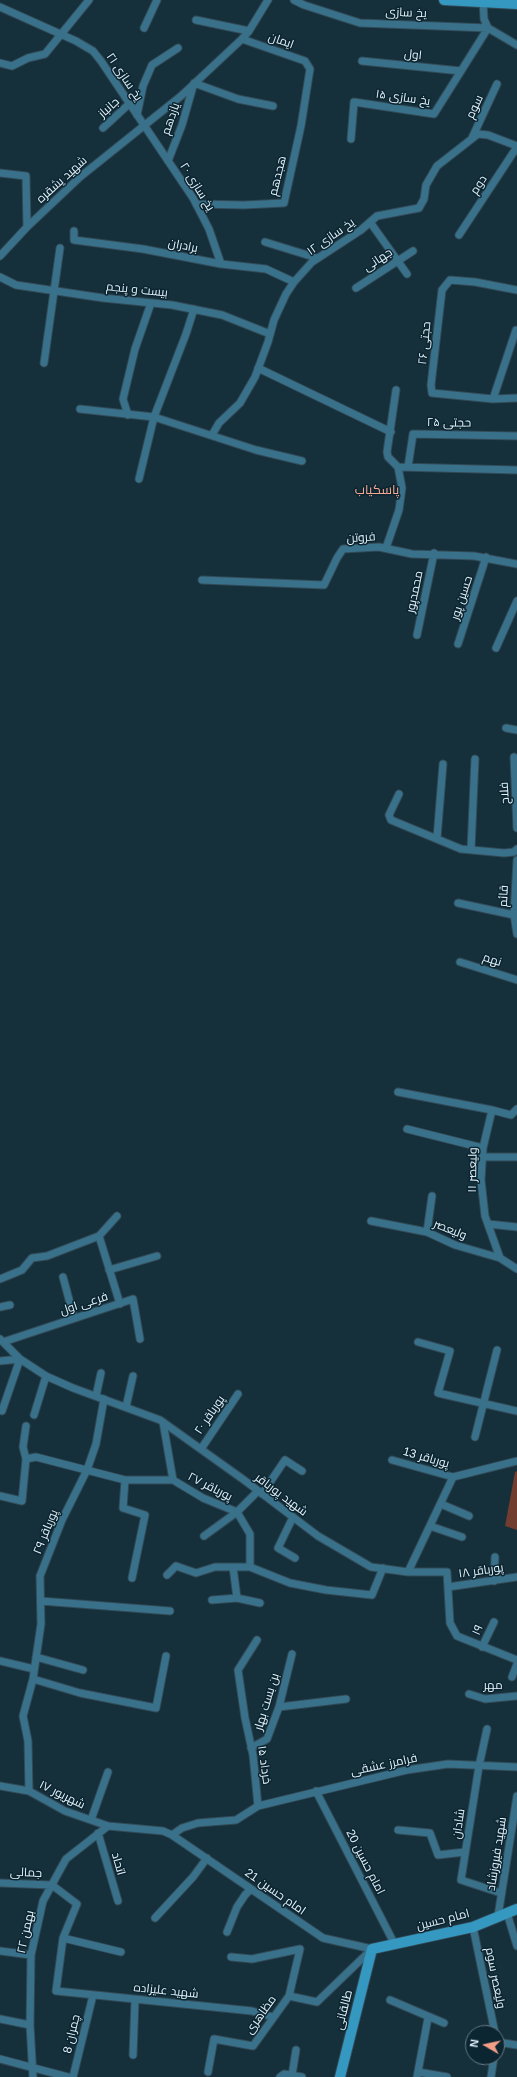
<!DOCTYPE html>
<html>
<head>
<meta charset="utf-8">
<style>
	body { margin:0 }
	#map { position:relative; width:517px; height:2077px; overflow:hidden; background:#152f3b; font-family:Arial,sans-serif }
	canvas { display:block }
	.north { position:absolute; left:465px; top:2025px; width:40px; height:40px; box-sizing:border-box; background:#0b2531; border:1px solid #627782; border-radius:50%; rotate:279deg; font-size:11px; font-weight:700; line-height:16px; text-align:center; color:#e4f3fb }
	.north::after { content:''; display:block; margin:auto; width:14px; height:18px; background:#f39f86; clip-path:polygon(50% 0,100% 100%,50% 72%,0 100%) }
</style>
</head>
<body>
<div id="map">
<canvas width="517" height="2077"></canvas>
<div class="north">N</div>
</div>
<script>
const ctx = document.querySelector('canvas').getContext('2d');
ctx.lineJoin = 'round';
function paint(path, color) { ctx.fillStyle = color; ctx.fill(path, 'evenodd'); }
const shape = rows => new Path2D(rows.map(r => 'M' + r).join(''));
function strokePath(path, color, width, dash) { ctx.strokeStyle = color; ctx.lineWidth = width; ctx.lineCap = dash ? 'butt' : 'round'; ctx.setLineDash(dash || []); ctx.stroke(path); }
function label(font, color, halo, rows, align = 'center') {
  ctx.font = font + ' Arial,Cairo,sans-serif'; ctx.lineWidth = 3; ctx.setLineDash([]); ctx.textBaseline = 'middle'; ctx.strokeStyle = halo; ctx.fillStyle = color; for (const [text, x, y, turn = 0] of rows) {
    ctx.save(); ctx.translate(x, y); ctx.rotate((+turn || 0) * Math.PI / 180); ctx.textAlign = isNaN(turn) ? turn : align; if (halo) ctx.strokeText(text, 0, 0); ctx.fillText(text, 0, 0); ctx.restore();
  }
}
paint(shape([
	[517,1471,517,1530,505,1526,515,1472]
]), '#703d2e');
const street = shape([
	[294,0,304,5,360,23,488,28,517,45],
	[0,7,76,41,93,51,101,61,193,198,209,229,221,264],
	[196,20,249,31],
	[144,28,157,0],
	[362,61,461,71],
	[0,63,12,66,28,58,45,54,89,0],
	[137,115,143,86,152,65,178,48],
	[103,128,129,104],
	[472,138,497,84],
	[351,139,354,102,434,114,488,28,484,19,483,0],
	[168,161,182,125,194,83,238,99,273,106],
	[0,173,26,176,27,227],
	[196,204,244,205,284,203,301,126,310,69,305,61,242,39],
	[370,222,407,274],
	[74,231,74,240,143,249,221,264,266,269,294,282],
	[459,235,517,147],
	[265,242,317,258],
	[0,256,27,227,80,177,181,96,242,39,249,31,268,0],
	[0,277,16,285,103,298,172,305,222,315,270,334],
	[356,288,413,251],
	[517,290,475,282,450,280,442,290,431,385,432,393,493,399,517,398],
	[194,309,186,334,154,417,256,450,302,461],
	[44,363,60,248],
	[258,368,391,432],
	[396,390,387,452,388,457,398,467,517,470],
	[493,399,516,330],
	[80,409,154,417,139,479],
	[128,415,123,399,135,349,151,303],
	[212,435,219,423,240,403,255,377,268,342,274,320,286,294,294,282,312,262,361,230,377,216,419,208,424,199,426,185,437,166,478,134,488,135,517,146],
	[408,467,413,434,517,436],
	[386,548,399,510,402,488,398,467],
	[202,580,324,585,337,558,343,549,379,547,412,554,474,556,517,564],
	[417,635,434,553],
	[458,644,486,557],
	[496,648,517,601],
	[506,728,517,730],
	[514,757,517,828],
	[399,794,389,815,391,820,461,849,504,853,514,852,517,849],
	[437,838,443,764],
	[471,849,475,759],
	[517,860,514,915,517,934],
	[458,903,514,915],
	[460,962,517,980],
	[398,1092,492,1110],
	[407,1129,483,1148],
	[482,1157,517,1157],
	[371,1221,427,1232,455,1245,500,1258,517,1269],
	[488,1224,517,1227],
	[427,1232,432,1196],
	[99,1236,120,1304],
	[500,1258,485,1216,481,1180,483,1148,492,1110,511,1115,517,1109],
	[109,1270,157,1256],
	[63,1277,74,1318],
	[0,1279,22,1270,32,1258,47,1256,99,1236,117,1216],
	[0,1307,10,1305],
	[0,1339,20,1359,46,1376,73,1388,160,1420,244,1480,318,1536,371,1567,408,1572,453,1477,517,1461],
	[3,1342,133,1299,140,1339],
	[418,1342,450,1351,438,1393,517,1411],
	[0,1361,20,1359],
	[96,1396,101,1373],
	[126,1407,133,1376],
	[2,1411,20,1359],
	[34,1415,46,1376],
	[163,1422,173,1480,203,1498,237,1512,250,1534,250,1567],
	[475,1437,497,1350],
	[201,1449,238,1394],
	[26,1459,36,1457,125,1480,173,1480],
	[392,1460,453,1477],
	[125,1480,123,1508,145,1515,132,1578],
	[262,1494,285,1460,302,1471],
	[0,1496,22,1501,26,1459,23,1447,26,1426],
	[441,1504,469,1516],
	[293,1517,278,1548,295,1558],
	[430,1526,462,1537],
	[204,1536,237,1512,258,1491],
	[233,1567,237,1598],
	[408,1572,447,1572,450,1623,457,1636,517,1660],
	[167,1575,176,1566,196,1573,215,1567,250,1567,290,1583,326,1590,372,1595,383,1568],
	[494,1581,495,1557],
	[448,1587,517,1577],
	[212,1600,237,1598,260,1603],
	[41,1601,170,1611],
	[482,1647,494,1622],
	[36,1657,83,1670],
	[0,1661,34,1669],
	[512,1677,517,1664],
	[33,1679,80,1693,156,1708,166,1656],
	[469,1694,485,1699,517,1696],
	[279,1707,346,1699],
	[487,1729,479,1766,461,1880,501,1893],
	[251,1748,267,1739,279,1707,292,1654],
	[0,1786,29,1791,65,1811,108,1826,163,1831,172,1835,323,1938,372,1949],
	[29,1791,28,1741,23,1716,33,1679,41,1624,40,1576,62,1520,87,1470,96,1444,104,1399],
	[316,1791,394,1943],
	[258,1806,407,1770,448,1764,517,1767],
	[91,1820,108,1772],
	[398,1830,430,1833,438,1855,465,1852],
	[98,1833,118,1901],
	[172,1835,182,1828,198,1823,236,1820,258,1806,253,1755,245,1718,238,1670,257,1640],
	[0,1883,52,1885,77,1904,63,1938,56,1991,252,2011,273,2017],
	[507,1913,517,1946],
	[498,1916,517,1796],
	[155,1918,193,1877,207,1858],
	[473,1927,495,2033],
	[227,1932,237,1907,245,1895,251,1889],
	[63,1938,121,1952],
	[0,1951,31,1955],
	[289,1996,317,2002,372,1949],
	[390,2000,444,2023],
	[0,2019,30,2025],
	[497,2042,517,2045],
	[133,2055,135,2000],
	[0,2059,68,2077],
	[208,2072,214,2039,253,2046,289,1996,300,1949,252,1959,231,1957],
	[418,2072,447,2077],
	[292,2075,296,2050],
	[33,2077,30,2025,31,1955,43,1901,66,1859,108,1826],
	[73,2077,93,1995],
	[280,2077,284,2074,302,2077],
	[417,2077,428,2018],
	[491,2077,494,2057]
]);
const secondary = shape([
	[444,0,517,4],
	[340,2077,372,1949,473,1927,517,1909]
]);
strokePath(street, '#324a56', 9);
strokePath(secondary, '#324a56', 12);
strokePath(street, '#39718b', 7);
strokePath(secondary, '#3498c1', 10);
label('12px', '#e4f3fb', '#0b2531', [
	["یخ سازی",406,13,2],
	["ایمان",281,41,20],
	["اول",413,55,6],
	["یخ سازی ۲۱",124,77,56],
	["یخ سازی ۱۵",403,98,8],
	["سوم",475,107,-65],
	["جانباز",109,108,-42],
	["یازدهم",171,119,-71],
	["هجدهم",278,176,-76],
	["شهید یشقره",62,180,-42],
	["دوم",479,185,-57],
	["یخ سازی ۲۰",197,187,58],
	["یخ سازی ۱۲",331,237,-35],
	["برادران",183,246,11],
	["جهانی",378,260,-33],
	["بیست و پنجم",137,290,6],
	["حجتی ۲۶",425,343,-84],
	["حجتی ۲۵",449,423,1],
	["فروتن",361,538,-4],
	["محمدپور",415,592,-78],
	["حسین پور",462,598,-72],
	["فلاح",505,793,-93],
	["قائم",504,896,-87],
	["نهم",492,960,18],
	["ولیعصر ۱۱",473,1170,-89],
	["ولیعصر",450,1230,22],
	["فرعی اول",84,1304,-18],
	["پورباقر ۲۰",210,1415,-56],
	["پورباقر 13",426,1458,16],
	["پورباقر ۲۷",210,1487,27],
	["شهید پورباقر",281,1495,37],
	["پورباقر ۲۹",46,1532,-68],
	["پورباقر ۱۸",481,1571,-8],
	["۱۹",478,1630,-66],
	["مهر",493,1686],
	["بن بست بهار",267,1702,-73],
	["۱۵ خرداد",264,1765,82],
	["فرامرز عشقی",384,1765,-12],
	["۱۷ شهریور",62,1795,26],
	["شادان",459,1824,-81],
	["شهید فیروزشاد",497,1854,-81],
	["امام حسین 20",365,1862,63],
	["اتحاد",118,1864,74],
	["جمالی",26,1873,2],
	["امام حسین 21",275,1892,35],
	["امام حسین",443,1920,-14],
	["۲۲ بهمن",26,1932,-78],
	["ولیعصر سوم",495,1978,79],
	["شهید علیزاده",166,1991,6],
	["طالقانی",344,2010,-76],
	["مظاهری",261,2015,-54],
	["چمران 8",72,2034,-77]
]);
label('13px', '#f9a992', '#0b2531', [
	["پاسکیاب",377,490]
]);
</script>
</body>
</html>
